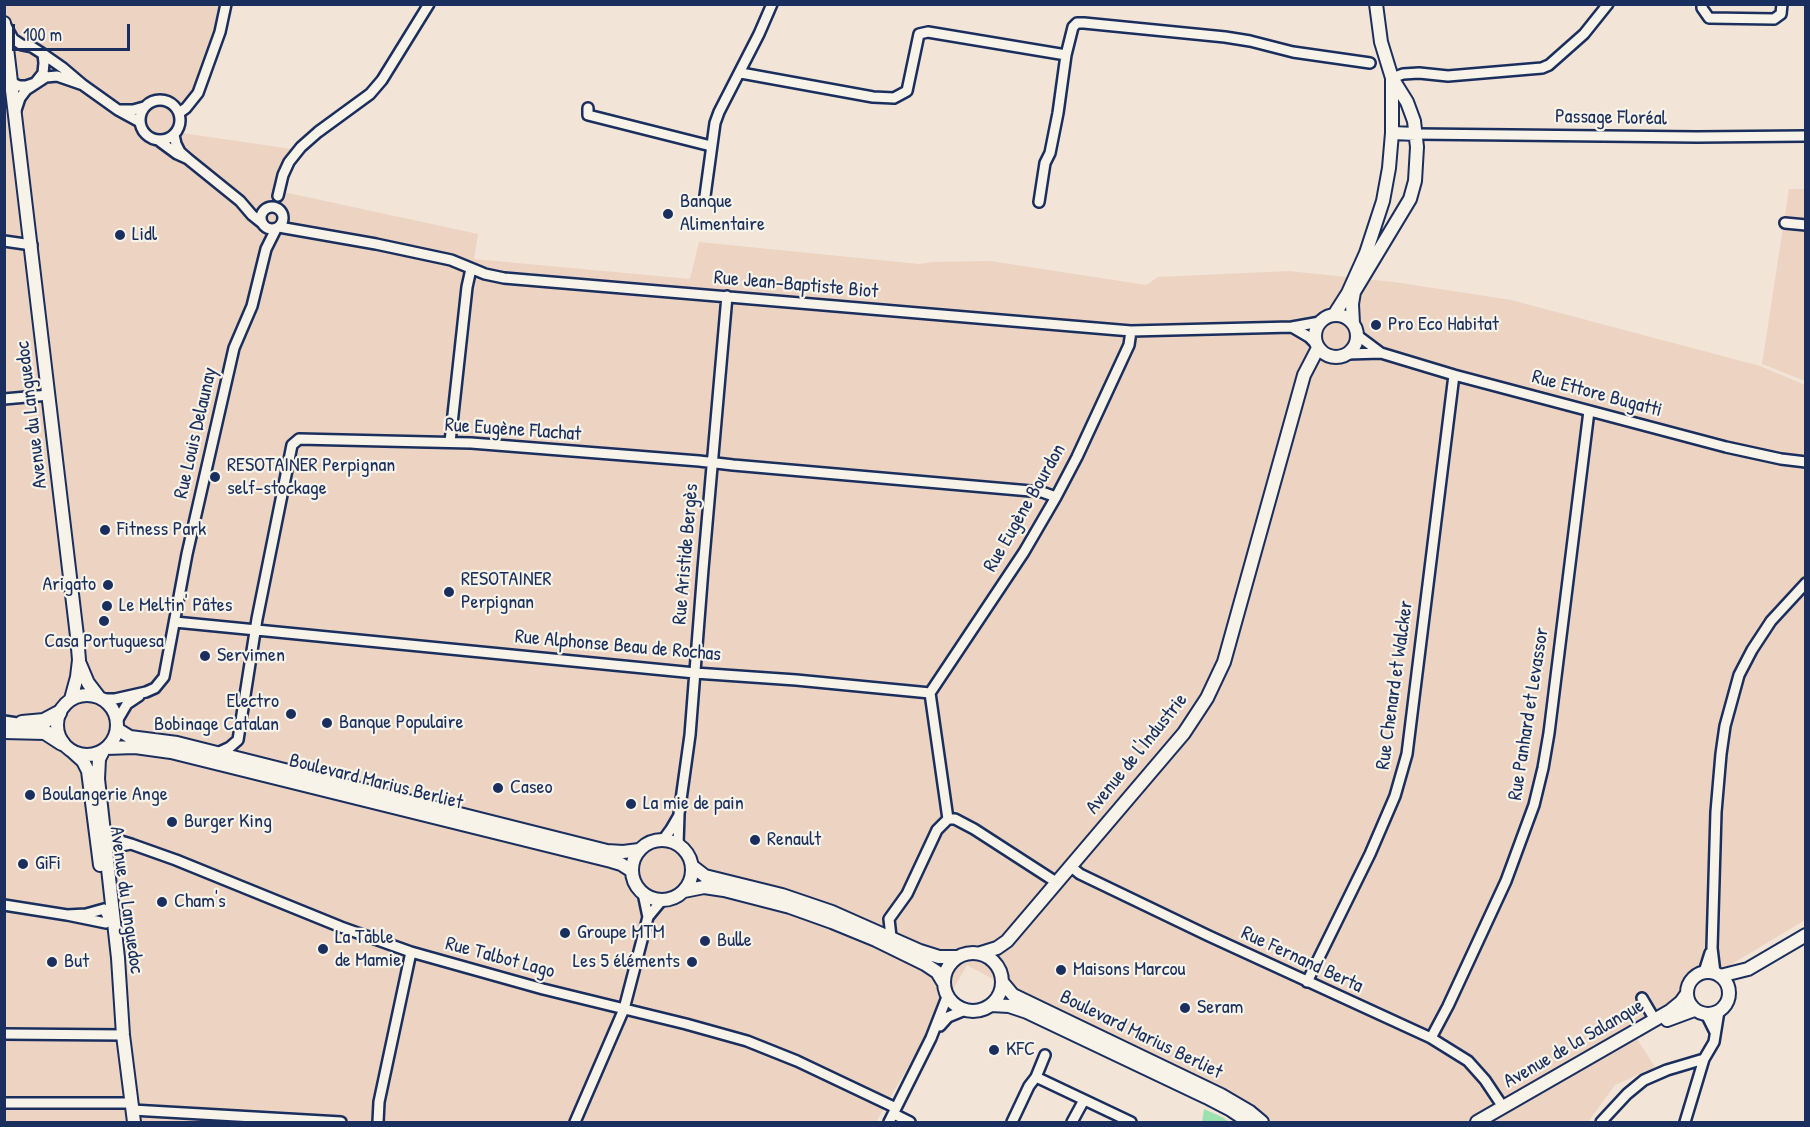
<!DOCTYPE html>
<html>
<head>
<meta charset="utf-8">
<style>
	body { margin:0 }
	#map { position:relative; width:1810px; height:1127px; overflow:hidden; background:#f2e4d7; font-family:"Patrick Hand",sans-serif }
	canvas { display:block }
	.frame { position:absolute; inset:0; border:6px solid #1b2f5e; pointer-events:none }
	.scale { position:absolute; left:12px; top:24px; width:118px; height:27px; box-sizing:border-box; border:3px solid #1b2f5e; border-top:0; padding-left:8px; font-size:18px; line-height:21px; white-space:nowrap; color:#1b2f5e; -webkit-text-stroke:4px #f7f3e8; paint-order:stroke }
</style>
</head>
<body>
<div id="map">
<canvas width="1810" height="1127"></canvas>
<div class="frame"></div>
<div class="scale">100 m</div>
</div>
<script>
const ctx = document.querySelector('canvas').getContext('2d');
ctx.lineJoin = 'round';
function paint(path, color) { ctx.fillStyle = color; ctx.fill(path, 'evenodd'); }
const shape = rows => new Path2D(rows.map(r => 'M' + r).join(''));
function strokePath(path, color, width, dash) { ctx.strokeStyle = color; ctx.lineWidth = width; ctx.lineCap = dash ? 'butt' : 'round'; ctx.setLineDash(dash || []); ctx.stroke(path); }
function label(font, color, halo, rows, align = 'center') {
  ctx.font = font + ' "Patrick Hand",sans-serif'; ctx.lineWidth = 4.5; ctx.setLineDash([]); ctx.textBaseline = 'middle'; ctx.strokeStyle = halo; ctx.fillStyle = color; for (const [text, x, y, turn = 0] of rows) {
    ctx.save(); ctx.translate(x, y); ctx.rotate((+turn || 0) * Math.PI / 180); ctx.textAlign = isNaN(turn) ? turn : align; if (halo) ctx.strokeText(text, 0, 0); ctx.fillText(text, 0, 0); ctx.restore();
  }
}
paint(shape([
	[5,5,224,5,219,25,182,133,292,149,278,172,274,190,478,234,474,259,690,279,699,242,919,264,933,262,990,261,1146,285,1158,277,1289,271,1394,282,1511,300,1760,366,1805,385,1805,920,1677,997,1630,1028,1655,1067,1615,1085,1588,1122,1252,1122,967,965,876,1122,5,1122],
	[1789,189,1805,189,1805,381,1762,364]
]), '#ecd3c2');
paint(shape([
	[1204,1109,1222,1117,1229,1122,1202,1122]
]), '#9ce2af');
const minor = shape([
	[1702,4,1702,8,1709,18,1774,19,1781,14,1782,4],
	[6,26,13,39,22,45,32,47,43,54,63,68,83,85,57,76,46,77,26,90,20,98,16,110],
	[741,73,873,97,894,98,907,91,919,34,928,32,1066,55,1073,27,1077,23,1084,23,1225,37,1250,41,1293,52,1370,63],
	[1392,78,1403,74,1419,73,1448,76,1542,68,1549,65,1584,34,1608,4],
	[12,83,19,86,26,86,35,83,43,73,44,63,43,54],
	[83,85,118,110],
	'140 120a20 20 0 1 1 40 0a20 20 0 1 1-40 0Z',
	[588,108,588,115,711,146],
	[179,113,186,108,198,93,220,32,226,4],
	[140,122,118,110,133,110,144,107],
	[1416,134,1697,137,1806,136],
	[158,140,177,154,188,159,180,152,176,144,174,135],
	[188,159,240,201,252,215,262,223],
	[278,196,283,175,289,162,301,147,318,132,370,94,382,80,429,4],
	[705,196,715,123,719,112,759,34,772,4],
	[1039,202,1045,163,1050,153,1058,113,1066,55],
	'261 218a11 11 0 1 1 22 0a11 11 0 1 1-22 0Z',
	[1785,223,1806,225],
	[279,227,376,244,451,260,485,274,504,278,1131,331,1292,327],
	[4,241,32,245],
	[1316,344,1309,337,1292,327,1320,322],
	[1381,353,1454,375,1726,447,1781,459,1806,462],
	[1347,354,1381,353,1357,335],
	[4,399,49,395],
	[450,442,467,287,471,269],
	[175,622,695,673,796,680,930,693,948,819],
	[930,693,1024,552,1056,497,1077,457,1129,345,1131,331],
	[103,699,115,699,146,692,155,688,164,677,187,554,234,348,252,306,266,249,276,229],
	[4,721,17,723],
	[117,721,127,704,139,696],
	[217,753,230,747,238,740,257,619,292,445,299,439,471,443,699,461,733,465,1042,492,1056,497],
	[663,840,671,829,678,817],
	[131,844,176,860,341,927,411,952,543,989,686,1024,747,1041,797,1061,896,1108],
	[678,844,679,814,690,735,703,569,727,296],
	[103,845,106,849,131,844,114,839,104,832],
	[1070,866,1080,874,1209,936,1431,1038,1468,1061,1485,1080,1503,1107],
	[643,893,648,917],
	[4,905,67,915],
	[104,909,109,919,106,923,67,915,86,914,104,909],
	[891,937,889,919,907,894,937,830,948,819,955,819,974,829,1056,882],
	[1704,972,1710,953],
	[1715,973,1712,948,1716,812,1721,754,1725,726,1739,675,1752,650,1771,621,1806,583],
	[1307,982,1370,854,1395,796,1407,754,1454,375],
	[1642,998,1655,1020],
	[1706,1014,1715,1032],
	[940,1026,948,1017,965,1010],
	[4,1034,123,1035],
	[1431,1038,1448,1006,1506,881,1534,805,1543,768,1549,733,1589,411],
	[1036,1077,1131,1122],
	[4,1103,131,1103],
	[132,1110,341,1122],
	[894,1114,910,1122],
	[378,1122,379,1102,411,952],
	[575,1122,624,1009,648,917,662,900],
	[889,1122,931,1038,947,997],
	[1012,1122,1029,1086,1036,1077,1045,1055],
	[1072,1122,1084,1100],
	[1601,1122,1627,1094,1644,1080,1667,1070,1704,1059],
	[1685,1122,1704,1059,1714,1042,1719,1011]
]);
const major = shape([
	[4,23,77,636,79,660,77,677,71,699],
	[1392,133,1416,134],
	'1315 336a21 21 0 1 1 42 0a21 21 0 1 1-42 0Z',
	[1334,315,1348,293,1366,253,1383,201,1389,168,1392,133,1392,78,1381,42,1376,4],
	[1353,323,1352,304,1354,292,1410,199,1415,181,1417,147,1414,121,1407,102,1392,78],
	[80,664,88,683,98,696],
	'57 725a30 30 0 1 1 60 0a30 30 0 1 1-60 0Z',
	[117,729,130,737,177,743,607,851,623,852,639,850],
	[106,748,135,747,171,752,611,861,621,864,632,871],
	[103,751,99,759,98,779,118,958,123,1035,134,1122],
	[73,752,83,761,88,771,100,865],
	'632 870a30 30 0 1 1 60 0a30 30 0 1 1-60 0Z',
	[692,866,705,876,782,895,832,912,920,951,939,957,956,957],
	[684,891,704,887,724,890,790,907,832,922,876,940,925,964,937,972,943,982],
	'944 982a29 29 0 1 1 58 0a29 29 0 1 1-58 0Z',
	[981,953,997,948,1007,941,1184,733,1207,698,1224,662,1304,375,1318,348],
	'1687 993a21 21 0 1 1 42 0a21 21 0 1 1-42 0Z',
	[1720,976,1748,969,1806,935],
	[1003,983,1013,995,1221,1095,1250,1112,1262,1122],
	[991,1005,1009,1006,1027,1012,1206,1097,1231,1110,1249,1122],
	[1667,1020,1694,1010],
	[1477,1122,1670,1011,1681,1002,1686,995]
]);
const highway = shape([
	[22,723,44,721,59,713],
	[4,731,45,732,62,743]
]);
strokePath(minor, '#1b2f5e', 14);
strokePath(major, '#1b2f5e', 16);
strokePath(highway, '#1b2f5e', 18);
strokePath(minor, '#f7f3e8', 9);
strokePath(major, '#f7f3e8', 12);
strokePath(highway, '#f7f3e8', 14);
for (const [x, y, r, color] of [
	[668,214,6,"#1b2f5e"],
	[120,235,6,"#1b2f5e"],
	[1376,325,6,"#1b2f5e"],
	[215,477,6,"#1b2f5e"],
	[105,530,6,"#1b2f5e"],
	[108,585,6,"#1b2f5e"],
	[449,592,6,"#1b2f5e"],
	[107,606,6,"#1b2f5e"],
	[104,621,6,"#1b2f5e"],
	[205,656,6,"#1b2f5e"],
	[291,714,6,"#1b2f5e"],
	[327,723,6,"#1b2f5e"],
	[498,788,6,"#1b2f5e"],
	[30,795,6,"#1b2f5e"],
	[631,804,6,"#1b2f5e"],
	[172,822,6,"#1b2f5e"],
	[755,840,6,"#1b2f5e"],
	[23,864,6,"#1b2f5e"],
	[162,902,6,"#1b2f5e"],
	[565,933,6,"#1b2f5e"],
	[705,941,6,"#1b2f5e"],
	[323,949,6,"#1b2f5e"],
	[52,962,6,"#1b2f5e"],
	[692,962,6,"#1b2f5e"],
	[1061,970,6,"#1b2f5e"],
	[1185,1008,6,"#1b2f5e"],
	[994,1050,6,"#1b2f5e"]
]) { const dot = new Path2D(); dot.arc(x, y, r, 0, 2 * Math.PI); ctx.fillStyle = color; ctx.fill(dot); strokePath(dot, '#f7f3e8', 2); }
label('20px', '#1b2f5e', '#f7f3e8', [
	["Passage Floréal",1611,118,1],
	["Rue Jean-Baptiste Biot",796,285,5],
	["Rue Ettore Bugatti",1597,394,15],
	["Avenue du Languedoc",32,415,-97],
	["Rue Eugène Flachat",513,430,4],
	["Rue Louis Delaunay",196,433,-77],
	["Rue Eugène Bourdon",1025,508,-60],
	["Rue Aristide Bergès",686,554,-85],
	["Rue Alphonse Beau de Rochas",618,646,5],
	["Rue Chenard et Walcker",1395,685,-82],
	["Rue Panhard et Levassor",1529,714,-81],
	["Avenue de l'Industrie",1137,754,-51],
	["Boulevard Marius Berliet",376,782,14],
	["Avenue du Languedoc",126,900,82],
	["Rue Talbot Lago",500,958,15],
	["Rue Fernand Berta",1302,960,25],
	["Boulevard Marius Berliet",1141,1035,26],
	["Avenue de la Salanque",1574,1044,-30]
]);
label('20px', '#1b2f5e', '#f7f3e8', [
	["Banque",680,202],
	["Alimentaire",680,225],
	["Lidl",132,235],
	["Pro Eco Habitat",1388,325],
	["RESOTAINER Perpignan",227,466],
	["self-stockage",227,489],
	["Fitness Park",117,530],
	["RESOTAINER",461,580],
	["Perpignan",461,603],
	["Arigato",96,585,"right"],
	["Le Meltin' Pâtes",119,606],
	["Casa Portuguesa",104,642,"center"],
	["Servimen",217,656],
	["Electro",279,702,"right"],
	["Bobinage Catalan",279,725,"right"],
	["Banque Populaire",339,723],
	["Caseo",510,788],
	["Boulangerie Ange",42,795],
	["La mie de pain",643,804],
	["Burger King",184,822],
	["Renault",767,840],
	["GiFi",35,864],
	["Cham's",174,902],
	["Groupe MTM",577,933],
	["La Table",335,938],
	["de Mamie",335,961],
	["Bulle",717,941],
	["But",64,962],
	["Les 5 éléments",680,962,"right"],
	["Maisons Marcou",1073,970],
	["Seram",1197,1008],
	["KFC",1006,1050]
], 'left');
</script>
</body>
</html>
